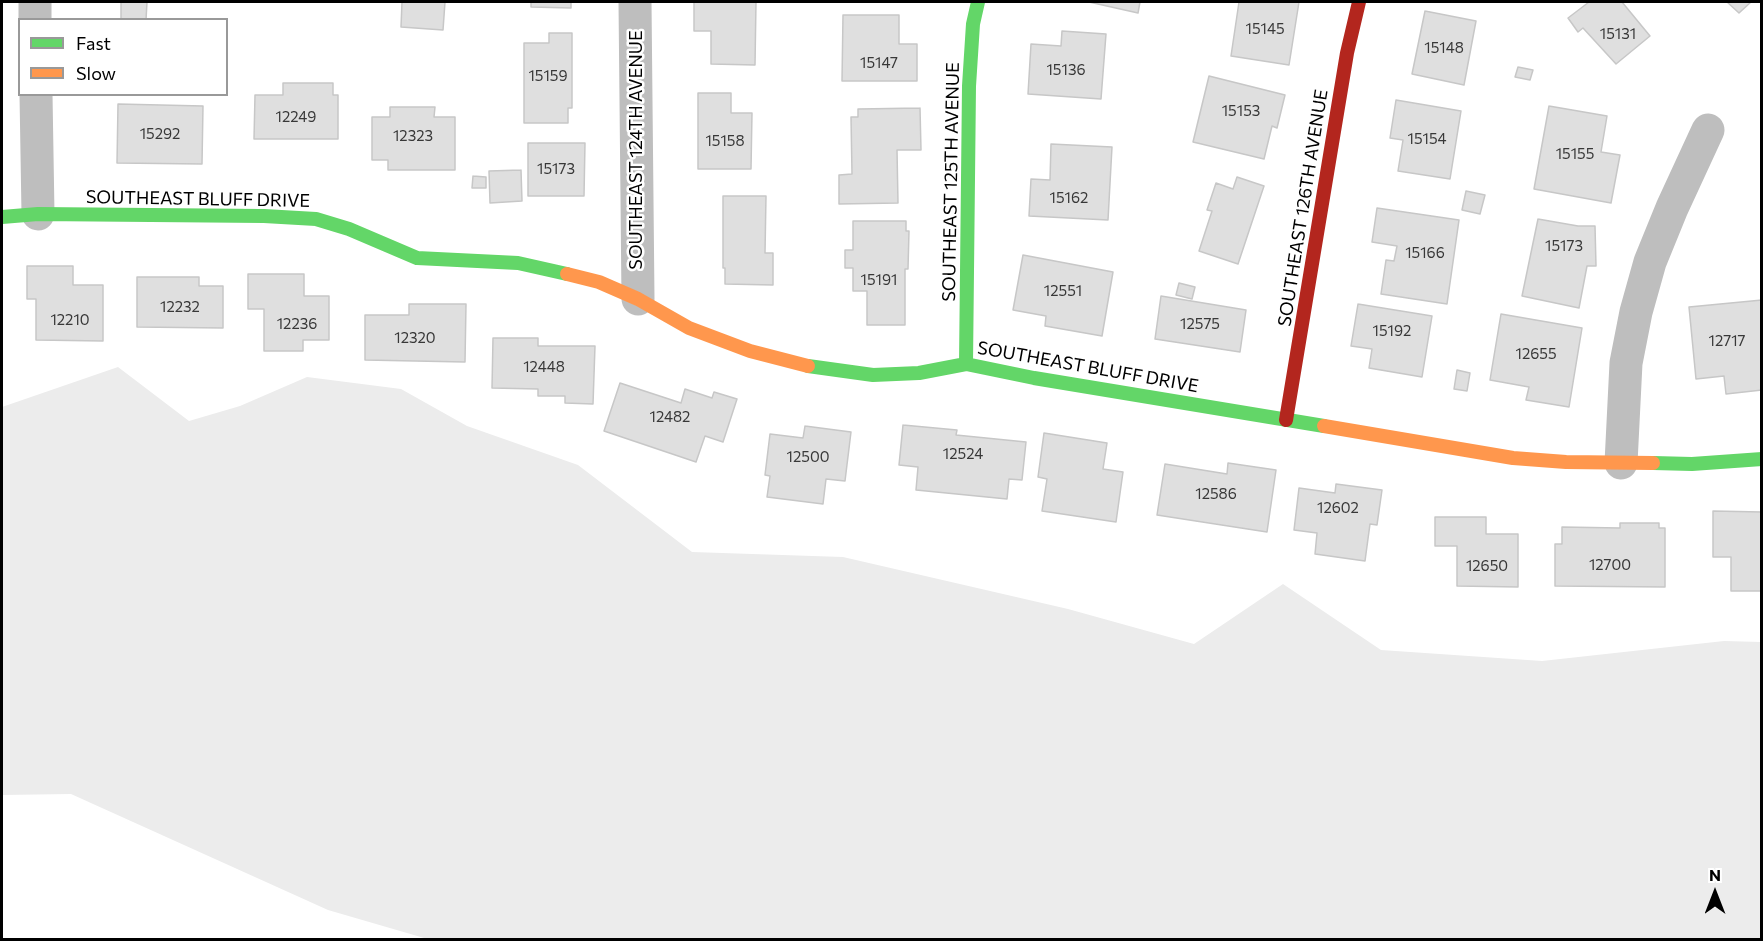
<!DOCTYPE html>
<html>
<head>
<meta charset="utf-8">
<style>
	body { margin:0 }
	#map { position:relative; width:1763px; height:941px; overflow:hidden; background:#fff; font-family:Commissioner,sans-serif }
	canvas { display:block }
	.frame { position:absolute; inset:0; border:3px solid #000; pointer-events:none }
	.legend { position:absolute; left:18px; top:18px; width:210px; height:78px; box-sizing:border-box; background:#fff; border:2px solid #999; margin:0; padding:8px 10px; list-style:none; font-size:18px; color:#000 }
	.legend li { display:flex; align-items:center; gap:12px; height:30px }
	.legend b { width:30px; border:2px solid #999 }
	.north { position:absolute; left:1685px; top:863px; width:60px; height:60px; -webkit-text-stroke:4px #fff; paint-order:stroke; rotate:0deg; font-size:16px; font-weight:700; line-height:24px; text-align:center; color:#000 }
	.north::after { content:''; display:block; margin:auto; width:21px; height:27px; background:#000; clip-path:polygon(50% 0,100% 100%,50% 72%,0 100%) }
</style>
</head>
<body>
<div id="map">
<canvas width="1763" height="941"></canvas>
<div class="frame"></div>
<ul class="legend">
<li><b style="height:8px;background:#63d668"></b>Fast</li>
<li><b style="height:8px;background:#ff974d"></b>Slow</li>
</ul>
<div class="north">N</div>
</div>
<script>
const ctx = document.querySelector('canvas').getContext('2d');
ctx.lineJoin = 'round';
function paint(path, color) { ctx.fillStyle = color; ctx.fill(path, 'evenodd'); }
const shape = rows => new Path2D(rows.map(r => 'M' + r).join(''));
function strokePath(path, color, width, dash) { ctx.strokeStyle = color; ctx.lineWidth = width; ctx.lineCap = dash ? 'butt' : 'round'; ctx.setLineDash(dash || []); ctx.stroke(path); }
function label(font, color, halo, rows, align = 'center') {
  ctx.font = font + ' Commissioner,sans-serif'; ctx.lineWidth = 5; ctx.setLineDash([]); ctx.textBaseline = 'middle'; ctx.strokeStyle = halo; ctx.fillStyle = color; for (const [text, x, y, turn = 0] of rows) {
    ctx.save(); ctx.translate(x, y); ctx.rotate((+turn || 0) * Math.PI / 180); ctx.textAlign = isNaN(turn) ? turn : align; if (halo) ctx.strokeText(text, 0, 0); ctx.fillText(text, 0, 0); ctx.restore();
  }
}
paint(shape([
	[118,367,189,421,240,406,307,377,401,389,467,426,578,465,692,552,843,557,1068,609,1194,644,1283,584,1381,650,1542,661,1724,641,1761,642,1761,939,431,940,328,910,71,794,2,795,2,407]
]), '#ececec');
const building = shape([
	[121,2,147,2,146,20,121,20,121,2],
	[402,2,445,2,443,30,401,27,402,2],
	[531,2,571,2,571,8,531,7,531,2],
	[694,2,756,2,755,65,711,64,711,31,694,31,694,2],
	[1089,2,1140,2,1138,13,1089,2],
	[1239,2,1299,2,1289,65,1231,56,1239,2],
	[1589,2,1622,2,1650,36,1616,64,1583,28,1578,32,1568,18,1589,2],
	[1727,2,1751,2,1739,13,1727,2],
	[1425,11,1476,21,1464,85,1412,74,1425,11],
	[843,15,899,15,899,44,917,44,917,81,842,81,843,15],
	[1062,31,1106,34,1101,99,1028,94,1031,44,1061,46,1062,31],
	[549,33,572,33,572,108,568,108,568,123,524,123,524,43,549,43,549,33],
	[1518,67,1533,70,1530,80,1515,77,1518,67],
	[1209,76,1285,95,1277,128,1272,126,1264,159,1193,142,1209,76],
	[283,83,333,83,333,95,338,95,338,139,254,139,255,95,283,95,283,83],
	[698,93,731,93,731,113,752,113,751,169,698,169,698,93],
	[1396,100,1461,111,1450,179,1398,171,1403,140,1390,138,1396,100],
	[118,104,203,106,202,164,117,163,118,104],
	[1549,106,1607,116,1601,152,1620,155,1611,203,1534,189,1549,106],
	[390,107,435,107,434,117,455,117,455,170,388,170,388,160,372,160,372,117,390,117,390,107],
	[920,108,921,150,897,150,898,203,839,204,839,175,852,174,851,117,858,117,858,109,920,108],
	[528,143,585,143,584,196,528,196,528,143],
	[1051,144,1112,147,1108,220,1029,216,1031,179,1050,180,1051,144],
	[521,170,522,201,490,203,489,171,521,170],
	[473,176,486,177,486,188,472,188,473,176],
	[1237,177,1264,186,1238,264,1199,251,1212,211,1207,210,1216,183,1233,189,1237,177],
	[1466,191,1485,195,1480,214,1462,210,1466,191],
	[723,196,766,196,765,253,773,253,773,285,725,284,725,268,723,268,723,196],
	[1377,208,1459,220,1447,304,1381,294,1386,260,1394,261,1397,246,1372,242,1377,208],
	[1538,219,1578,226,1595,226,1596,266,1587,266,1579,308,1522,296,1538,219],
	[853,221,906,221,906,231,909,231,908,269,905,269,905,325,867,325,867,291,853,291,853,268,845,268,845,250,853,250,853,221],
	[1023,255,1113,272,1102,336,1045,326,1046,316,1013,310,1023,255],
	[27,266,73,266,73,285,103,285,103,341,36,340,36,299,27,299,27,266],
	[248,274,304,274,304,296,329,296,329,340,303,340,303,351,264,351,264,309,248,309,248,274],
	[137,277,199,277,199,286,223,286,223,328,137,327,137,277],
	[1179,283,1195,287,1192,299,1176,295,1179,283],
	[1161,296,1246,310,1240,352,1155,339,1161,296],
	[1762,300,1762,390,1726,394,1724,376,1696,379,1689,307,1762,300],
	[409,304,466,304,465,362,365,360,365,315,409,315,409,304],
	[1358,304,1432,316,1422,377,1369,368,1372,349,1351,346,1358,304],
	[1501,314,1582,328,1569,407,1526,400,1529,387,1490,380,1501,314],
	[493,338,538,338,538,346,595,346,593,404,565,403,565,396,538,396,538,389,492,388,493,338],
	[1457,370,1470,373,1467,391,1454,389,1457,370],
	[620,383,681,403,685,389,712,398,714,392,737,399,723,442,705,436,696,462,604,431,620,383],
	[903,425,957,430,956,435,1026,442,1022,480,1009,479,1007,499,916,490,918,467,899,465,903,425],
	[805,426,851,432,845,481,826,479,823,504,767,497,770,476,765,475,770,434,803,438,805,426],
	[1044,433,1107,443,1103,469,1123,472,1116,522,1042,511,1047,479,1038,477,1044,433],
	[1228,463,1276,470,1267,532,1157,515,1165,464,1227,474,1228,463],
	[1336,484,1382,490,1377,525,1370,524,1365,561,1315,554,1317,533,1294,530,1299,488,1335,493,1336,484],
	[1713,511,1762,512,1762,591,1731,591,1731,557,1713,557,1713,511],
	[1435,517,1486,517,1486,534,1518,534,1518,587,1457,586,1457,546,1435,546,1435,517],
	[1620,523,1659,523,1659,528,1665,528,1665,587,1555,586,1555,544,1562,544,1562,527,1620,528,1620,523]
]);
paint(building, '#dfdfdf');
strokePath(building, '#c7c7c7', 1.5);
strokePath(shape([
	[35,2,35,20],
	[635,2,638,299],
	[36,94,38,214],
	[1621,463,1626,363,1636,312,1650,262,1672,208,1708,130]
]), '#bebebe', 33);
strokePath(shape([
	[2,217,38,214,264,216,316,219,349,229,417,258,518,263,567,274],
	[966,364,969,86,973,24,978,2],
	[808,366,873,375,919,373,966,364,1034,378,1324,426],
	[1653,463,1692,464,1762,459]
]), '#63d668', 14);
strokePath(shape([
	[567,274,599,282,638,299,689,328,750,351,808,366],
	[1324,426,1513,458,1566,462,1653,463]
]), '#ff974d', 14);
strokePath(shape([
	[1286,420,1347,53,1359,2]
]), '#b3261e', 14);
label('15px', '#383838', null, [
	["15145",1265,29],
	["15131",1618,34],
	["15148",1444,48],
	["15147",879,63],
	["15136",1066,70],
	["15159",548,76],
	["15153",1241,111],
	["12249",296,117],
	["15292",160,134],
	["12323",413,136],
	["15154",1427,139],
	["15158",725,141],
	["15155",1575,154],
	["15173",556,169],
	["15162",1069,198],
	["15173",1564,246],
	["15166",1425,253],
	["15191",879,280],
	["12551",1063,291],
	["12232",180,307],
	["12210",70,320],
	["12236",297,324],
	["12575",1200,324],
	["15192",1392,331],
	["12320",415,338],
	["12717",1727,341],
	["12655",1536,354],
	["12448",544,367],
	["12482",670,417],
	["12524",963,454],
	["12500",808,457],
	["12586",1216,494],
	["12602",1338,508],
	["12700",1610,565],
	["12650",1487,566]
]);
label('18px', '#000', '#fff', [
	["SOUTHEAST 124TH AVENUE",636,150,-90],
	["SOUTHEAST 125TH AVENUE",951,182,-89],
	["SOUTHEAST BLUFF DRIVE",198,199,1],
	["SOUTHEAST 126TH AVENUE",1303,208,-81],
	["SOUTHEAST BLUFF DRIVE",1088,367,10]
]);
</script>
</body>
</html>
